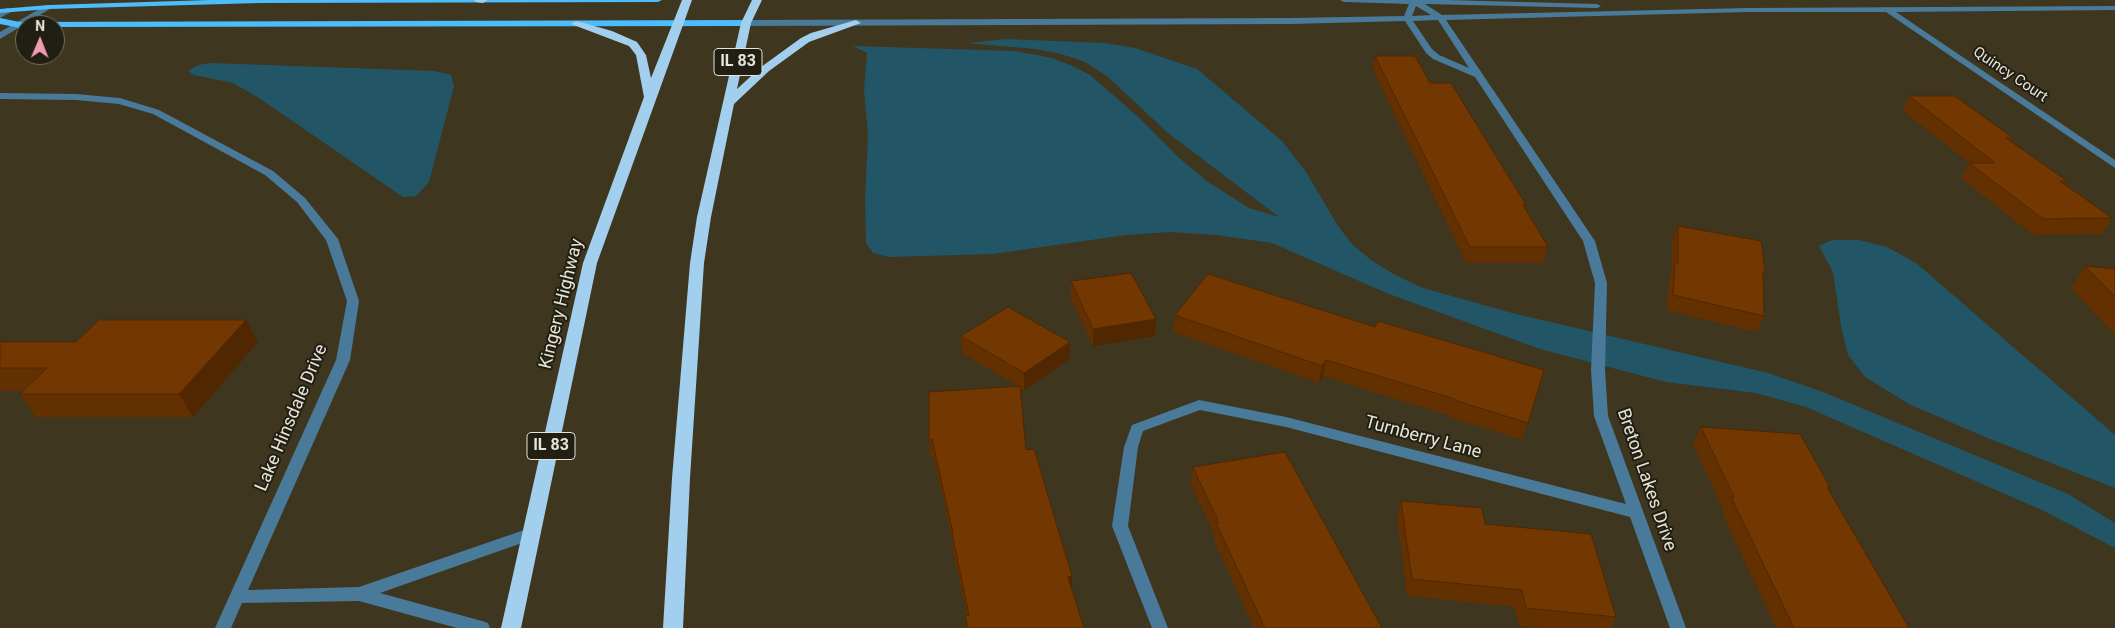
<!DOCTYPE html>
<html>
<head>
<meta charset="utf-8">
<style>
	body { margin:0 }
	#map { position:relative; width:2115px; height:628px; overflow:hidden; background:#3e361f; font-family:Roboto,sans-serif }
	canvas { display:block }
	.north { position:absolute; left:15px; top:15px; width:50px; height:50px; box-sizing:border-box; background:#211e14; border:1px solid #706d61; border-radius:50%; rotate:1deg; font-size:14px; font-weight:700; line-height:20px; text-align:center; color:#e7e3d5 }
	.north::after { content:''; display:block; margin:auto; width:18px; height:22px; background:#f19ab3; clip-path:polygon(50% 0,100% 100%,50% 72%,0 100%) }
</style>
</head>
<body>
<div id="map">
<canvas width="2115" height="628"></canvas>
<div class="north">N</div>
</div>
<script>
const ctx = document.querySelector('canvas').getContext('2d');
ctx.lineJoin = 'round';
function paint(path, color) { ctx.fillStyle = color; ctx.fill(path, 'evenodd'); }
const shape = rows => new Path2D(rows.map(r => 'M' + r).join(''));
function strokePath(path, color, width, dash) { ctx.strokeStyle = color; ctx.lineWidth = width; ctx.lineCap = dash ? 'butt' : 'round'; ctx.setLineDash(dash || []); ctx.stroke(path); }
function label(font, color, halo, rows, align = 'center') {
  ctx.font = font + ' Roboto,sans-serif'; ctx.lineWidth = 4; ctx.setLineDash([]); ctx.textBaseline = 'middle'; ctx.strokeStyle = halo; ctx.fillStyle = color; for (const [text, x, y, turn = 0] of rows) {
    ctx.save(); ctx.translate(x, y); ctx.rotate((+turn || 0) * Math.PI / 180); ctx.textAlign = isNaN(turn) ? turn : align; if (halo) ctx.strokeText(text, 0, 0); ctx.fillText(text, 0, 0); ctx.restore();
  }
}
paint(shape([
	[1006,39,1104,43,1135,48,1197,69,1282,141,1306,172,1338,226,1352,244,1371,260,1395,275,1423,288,1512,313,1768,373,1823,392,2068,494,2115,523,2115,548,2044,511,1806,407,1756,393,1666,382,1540,349,1389,294,1272,243,1217,235,1169,232,1126,235,993,254,889,257,873,253,866,243,865,199,868,135,864,90,867,53,853,46,1016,51,1052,58,1075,67,1090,75,1136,115,1178,157,1208,182,1249,208,1279,217,1168,133,1108,77,1085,62,1061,54,1035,49,967,43],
	[211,63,434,71,451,75,454,86,429,182,416,196,403,197,259,98,233,83,194,75,188,71,198,65],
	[1832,240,1859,240,1887,247,1916,263,2115,435,2115,488,1985,437,1909,404,1865,377,1848,355,1841,326,1833,272,1819,246]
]), '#225666');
paint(shape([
	[1340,0,1447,0,1597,4,1601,6,1597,8,1425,4,1442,15,1747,8,2115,6,2115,10,1896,12,2115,160,2115,168,1886,12,1747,12,1446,20,1595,241,1607,283,1605,370,1608,416,1686,628,1670,628,1630,517,1286,427,1200,410,1143,431,1138,447,1128,526,1168,628,1152,628,1112,526,1124,447,1132,425,1199,400,1286,417,1626,504,1594,416,1591,370,1595,283,1583,241,1475,77,1433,59,1426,53,1405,21,1291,24,746,26,742,23,746,20,1291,18,1404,16,1409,4,1344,2,1340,0],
	[1416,6,1431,15,1412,16,1416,6],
	[1438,20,1469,68,1439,55,1432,49,1413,21,1438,20],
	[46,5,53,7,0,39,0,32,46,5],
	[7,8,14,10,0,18,0,12,7,8],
	[0,93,76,94,120,98,159,110,273,171,305,198,338,239,359,301,350,360,248,590,359,587,527,529,533,527,539,529,541,533,539,537,380,593,482,621,488,623,490,628,457,628,359,601,242,603,231,628,215,628,336,360,347,301,326,240,297,202,265,175,153,114,119,104,76,100,0,99,0,93]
]), '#497a9a');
paint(shape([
	[210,0,662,0,658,2,260,3,49,9,0,13,0,9,49,5,210,0],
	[0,18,20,22,746,20,750,23,746,26,55,27,55,25,25,25,25,28,20,28,0,24,0,18]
]), '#4bbcfc');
paint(shape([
	[474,0,488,0,483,3,476,2,474,0],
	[682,0,692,0,597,263,521,628,501,628,583,263,644,97,636,55,629,46,571,24,576,21,580,22,612,31,637,42,646,55,651,78,682,0],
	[752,0,762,0,751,23,737,89,761,67,801,38,811,33,856,20,861,23,809,42,769,71,734,104,711,217,704,263,690,478,683,628,663,628,672,478,690,263,697,217,741,23,752,0]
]), '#a1cfed');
paint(shape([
	[1375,56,1430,83,1526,205,1525,209,1548,247,1543,263,1466,263,1373,70],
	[1909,96,2013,138,2011,142,2067,181,2065,184,2112,218,2102,234,2033,235,1961,178,1969,163,1902,110],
	[1678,226,1765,273,1763,277,1764,316,1757,332,1667,311,1669,279,1672,272,1672,241],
	[2085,266,2115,269,2115,335,2071,288],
	[1071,281,1156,319,1155,336,1093,346,1071,298],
	[1175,315,1375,327,1544,370,1522,440,1449,417,1450,416,1323,376,1319,383,1173,332],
	[961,336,1070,342,1070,359,1024,390,1020,388,1026,450,1072,576,1072,590,1084,628,966,628,965,616,967,615,953,551,952,538,934,457,930,457,929,440,1018,386,962,353],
	[0,342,258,342,193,417,36,417,20,394,22,391,0,391],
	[1701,427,1830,487,1828,489,1909,628,1776,628,1723,515,1724,512,1693,444],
	[1193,467,1382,628,1254,628,1214,541,1215,536,1191,485],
	[1401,501,1485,524,1616,617,1611,628,1542,628,1519,626,1515,607,1407,596,1397,518]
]), '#633002');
paint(shape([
	[1156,319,1155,336,1093,346,1093,329],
	[246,320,258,342,193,417,179,394],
	[1070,342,1070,359,1024,390,1024,373],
	[1326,360,1323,376,1319,383,1322,366],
	[1072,576,1072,594,1068,577]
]), '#502701');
const building = shape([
	[1375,56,1415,56,1430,83,1451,83,1526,205,1523,205,1548,247,1470,247,1375,56],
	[1909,96,1955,96,2013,138,2006,138,2067,181,2060,181,2112,218,2043,219,1969,163,1995,163,1909,96],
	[1678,226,1761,241,1765,273,1763,272,1764,316,1673,295,1675,263,1678,263,1678,226],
	[2085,266,2115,269,2115,297,2085,266],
	[1131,273,1156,319,1093,329,1071,281,1131,273],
	[1208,274,1375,327,1378,321,1544,370,1528,423,1454,400,1455,399,1326,360,1322,366,1175,315,1208,274],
	[1008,307,1070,342,1024,373,961,336,1008,307],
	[99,320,246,320,179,394,20,394,47,368,0,368,0,342,76,342,99,320],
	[1020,386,1026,450,1034,449,1072,576,1068,577,1084,628,968,628,965,616,969,615,952,533,953,533,932,439,929,440,929,392,1020,386],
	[1701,427,1800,434,1830,487,1827,487,1909,628,1794,628,1731,497,1734,497,1701,427],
	[1285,452,1382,628,1265,628,1216,523,1219,523,1193,467,1285,452],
	[1401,501,1482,508,1485,524,1591,534,1616,617,1526,608,1522,590,1412,579,1401,501]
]);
paint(building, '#733802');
strokePath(building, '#502701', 1);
label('15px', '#e7e3d5', '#211e14', [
	["Quincy Court",2010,75,34]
]);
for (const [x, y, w] of [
	[738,62,48],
	[551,446,48]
]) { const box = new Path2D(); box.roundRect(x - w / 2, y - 13.5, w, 27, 4); ctx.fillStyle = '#211e14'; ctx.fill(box); strokePath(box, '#e7e3d5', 1); }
label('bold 16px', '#e7e3d5', null, [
	["IL 83",738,62],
	["IL 83",551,446]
]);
label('18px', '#e7e3d5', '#211e14', [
	["Kingery Highway",562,304,-76],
	["Lake Hinsdale Drive",292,418,-67],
	["Turnberry Lane",1423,438,15],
	["Breton Lakes Drive",1646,480,71]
]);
</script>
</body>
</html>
